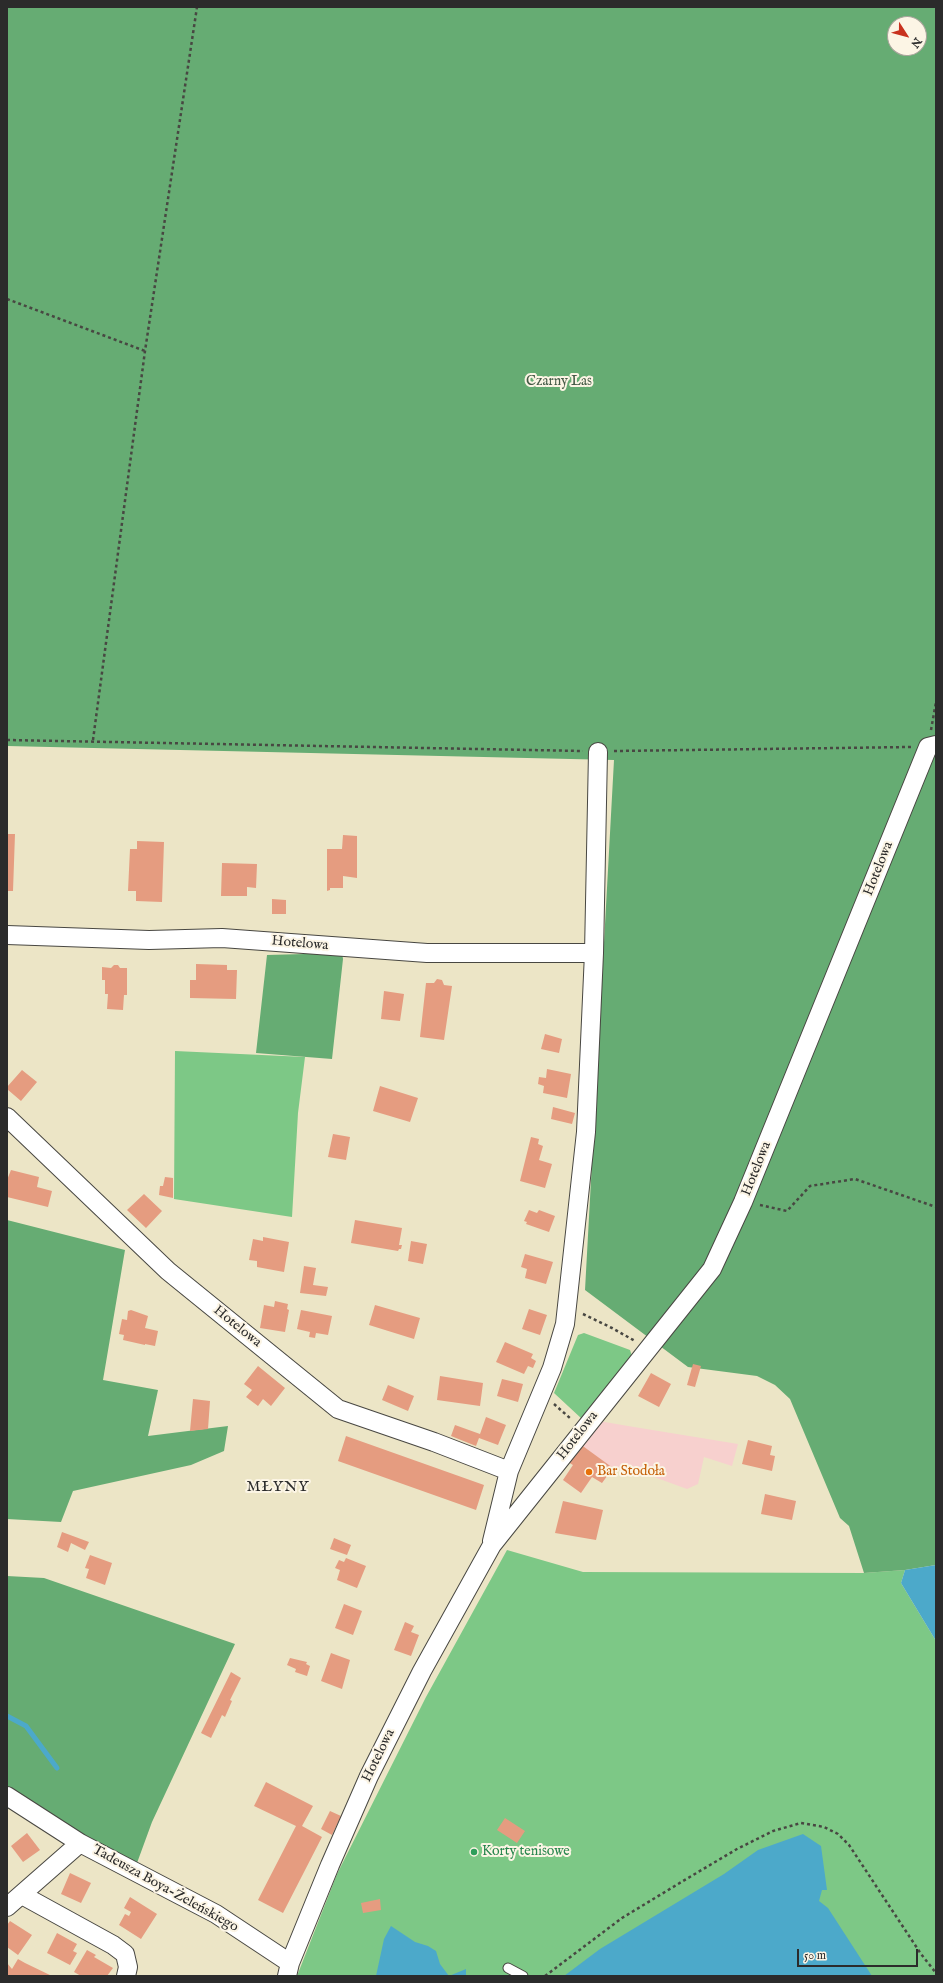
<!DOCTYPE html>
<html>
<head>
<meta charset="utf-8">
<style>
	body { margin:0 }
	#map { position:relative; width:943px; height:1983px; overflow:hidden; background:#ece5c6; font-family:"IM FELL English",serif }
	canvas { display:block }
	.frame { position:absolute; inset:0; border:8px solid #2b2b2b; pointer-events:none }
	.north { position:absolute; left:887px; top:16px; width:40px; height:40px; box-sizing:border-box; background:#fcf5e5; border:1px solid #a8a49b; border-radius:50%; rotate:126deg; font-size:11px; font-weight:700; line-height:16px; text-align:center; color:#2b2b2b }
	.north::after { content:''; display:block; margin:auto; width:14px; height:18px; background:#c8321e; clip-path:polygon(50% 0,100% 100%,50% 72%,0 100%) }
	.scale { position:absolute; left:797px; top:1949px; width:121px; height:18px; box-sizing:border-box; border:2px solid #2b2b2b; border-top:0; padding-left:5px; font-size:12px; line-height:14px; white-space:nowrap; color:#2b2b2b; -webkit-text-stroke:3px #fcf5e5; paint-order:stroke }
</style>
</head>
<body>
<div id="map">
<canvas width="943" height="1983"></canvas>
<div class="frame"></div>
<div class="north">N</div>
<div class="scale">50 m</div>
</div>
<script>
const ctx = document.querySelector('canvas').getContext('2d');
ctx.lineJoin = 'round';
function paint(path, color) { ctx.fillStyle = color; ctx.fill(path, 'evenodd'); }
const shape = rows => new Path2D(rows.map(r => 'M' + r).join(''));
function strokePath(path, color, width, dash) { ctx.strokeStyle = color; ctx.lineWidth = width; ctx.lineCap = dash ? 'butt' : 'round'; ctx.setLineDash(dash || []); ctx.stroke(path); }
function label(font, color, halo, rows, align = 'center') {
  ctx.font = font + ' "IM FELL English",serif'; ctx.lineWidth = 4; ctx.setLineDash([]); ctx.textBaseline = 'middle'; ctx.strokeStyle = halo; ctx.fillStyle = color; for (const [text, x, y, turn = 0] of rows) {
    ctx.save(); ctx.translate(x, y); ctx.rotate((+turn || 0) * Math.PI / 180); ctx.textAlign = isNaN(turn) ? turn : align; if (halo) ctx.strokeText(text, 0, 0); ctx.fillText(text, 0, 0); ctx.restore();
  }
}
paint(shape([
	[599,1421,628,1426,738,1444,732,1466,704,1457,698,1484,687,1489,635,1470,613,1468,602,1483,592,1477,581,1493,563,1480,573,1465,568,1462]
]), '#f7d0ce');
paint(shape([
	[175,1051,305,1057,298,1113,292,1217,174,1199],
	[584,1333,630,1350,632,1356,582,1419,554,1393,578,1335],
	[507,1550,583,1572,864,1573,905,1570,901,1583,936,1641,936,1976,297,1976,337,1874,426,1697]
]), '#7dc886');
paint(shape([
	[7,7,936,7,936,1565,905,1570,864,1573,849,1526,840,1518,790,1399,775,1385,757,1376,688,1367,585,1290,614,760,7,746],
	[895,24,919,24,919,48,895,48],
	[342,953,343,959,332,1059,256,1053,267,955],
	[7,1220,125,1250,103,1380,158,1390,148,1436,228,1426,224,1451,191,1465,73,1491,61,1522,7,1519],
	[7,1576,44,1578,235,1644,152,1822,137,1863,83,1835,7,1786]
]), '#66ac73');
paint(shape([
	[936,1565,936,1641,901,1583,905,1570],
	[803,1834,821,1846,827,1890,822,1890,819,1901,828,1908,872,1976,564,1976,600,1949,724,1874,758,1850],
	[391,1926,415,1942,428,1946,436,1951,440,1964,449,1976,466,1969,466,1976,376,1976,384,1939]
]), '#4ca9ca');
strokePath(shape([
	[7,1716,26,1726,57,1768]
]), '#4ca9ca', 5);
paint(shape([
	[7,834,15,834,13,891,7,891],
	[343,835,357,836,357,878,343,876,343,888,330,888,330,890,327,891,327,849,342,849],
	[137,841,164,842,162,902,136,901,136,891,128,891,130,849,137,849],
	[222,863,257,864,256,888,247,887,247,896,221,896],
	[272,899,286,900,286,914,272,914],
	[196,964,227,965,227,970,237,970,236,999,190,998,190,980,196,980],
	[114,965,118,965,120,968,127,968,127,995,124,995,123,1010,107,1009,108,994,105,994,105,980,102,980,102,967,111,968],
	[437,979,442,980,444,985,452,986,444,1040,420,1037,426,983,434,983],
	[384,991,404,994,400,1021,381,1019],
	[545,1034,562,1039,559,1053,541,1049],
	[547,1069,571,1074,567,1098,543,1093,544,1086,538,1084,539,1077,546,1078],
	[22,1070,37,1082,21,1101,7,1089,7,1087],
	[380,1086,418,1098,410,1122,373,1111],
	[553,1107,575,1113,572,1124,551,1119],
	[333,1134,350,1137,346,1160,328,1157],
	[531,1137,539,1139,538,1144,543,1146,539,1160,552,1164,545,1188,520,1181],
	[11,1170,39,1177,37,1187,52,1191,48,1207,7,1197,7,1180],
	[165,1177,173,1178,173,1198,159,1195,160,1186,163,1186],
	[144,1194,162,1211,146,1228,127,1210],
	[529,1210,537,1213,539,1210,555,1216,549,1232,526,1224,527,1222,524,1221],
	[355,1220,402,1228,399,1245,402,1245,401,1249,399,1249,398,1251,351,1243],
	[263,1237,289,1242,284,1272,257,1267,257,1261,249,1260,253,1239,263,1241],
	[411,1241,427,1244,423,1264,408,1261],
	[525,1254,553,1262,546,1284,525,1278,527,1269,521,1267],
	[304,1266,316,1268,313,1285,328,1287,326,1296,300,1293],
	[275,1301,288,1304,287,1309,289,1310,285,1332,260,1328,264,1305,274,1307],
	[375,1305,420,1318,414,1339,369,1325],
	[529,1309,547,1315,540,1335,522,1329],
	[131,1310,148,1316,145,1328,158,1331,155,1346,145,1344,145,1345,123,1340,124,1335,119,1334,122,1319,127,1320,128,1311],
	[301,1310,332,1316,328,1335,316,1333,315,1338,309,1337,310,1332,297,1329],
	[505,1342,533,1354,531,1358,536,1361,533,1368,528,1366,524,1374,496,1362],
	[693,1364,701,1366,695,1387,687,1385],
	[258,1366,285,1388,271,1406,263,1399,258,1406,246,1397,252,1390,244,1384],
	[651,1373,671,1384,659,1407,638,1396],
	[440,1376,483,1383,480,1406,437,1400],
	[502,1379,523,1384,518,1402,497,1396],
	[388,1385,414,1396,408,1411,382,1400],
	[193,1399,210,1401,208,1429,190,1431],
	[486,1417,506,1425,498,1445,479,1438,476,1446,451,1436,455,1425,480,1434],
	[346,1436,484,1485,476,1510,338,1461],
	[748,1440,772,1446,770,1455,775,1456,772,1471,742,1464],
	[580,1444,613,1468,602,1483,592,1477,581,1493,563,1480,573,1465,568,1462],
	[765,1494,796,1501,792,1520,761,1514],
	[563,1501,603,1510,596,1540,555,1533],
	[62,1532,89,1542,85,1550,71,1543,68,1552,57,1547],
	[334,1538,351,1545,347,1555,330,1549],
	[90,1555,112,1563,105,1585,86,1578,89,1569,85,1568],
	[346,1558,366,1566,357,1588,337,1580,340,1570,335,1568,339,1560,344,1562],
	[344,1604,362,1611,353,1635,335,1628],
	[405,1622,414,1626,411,1632,419,1635,411,1656,394,1650],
	[331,1653,350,1660,342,1689,321,1681],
	[290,1658,307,1662,306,1664,310,1666,307,1676,295,1672,296,1669,287,1665],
	[231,1672,241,1678,230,1700,232,1701,225,1717,222,1715,211,1738,201,1733],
	[266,1782,313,1806,302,1826,322,1837,283,1913,258,1900,296,1826,254,1806],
	[330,1811,341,1816,332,1835,321,1829],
	[505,1818,525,1831,517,1843,497,1830],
	[27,1833,40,1850,23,1862,11,1846],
	[70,1873,91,1883,81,1903,61,1894],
	[130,1897,157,1914,141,1939,119,1925,125,1914,129,1916,131,1912,124,1908],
	[380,1899,381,1910,363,1913,361,1903],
	[10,1921,32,1935,18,1955,7,1947,7,1925],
	[57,1933,77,1944,73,1951,77,1953,70,1965,47,1953],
	[87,1950,96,1955,94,1957,113,1968,107,1976,81,1976,74,1972],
	[18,1959,25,1963,52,1976,7,1976,7,1963,12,1969]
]), '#e59c80');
const service = shape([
	[508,1968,523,1976]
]);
const minor = shape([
	[7,935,149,940,222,938,427,953,594,953],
	[7,1117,168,1271,338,1409,434,1442,509,1471],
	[492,1541,509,1471,552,1368,565,1324,586,1132,594,953,598,752],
	[7,1796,80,1843,7,1907],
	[80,1843,216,1914,290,1963],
	[22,1895,113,1945,125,1954,128,1967,126,1976],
	[287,1976,290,1963,330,1865,369,1776,422,1671,492,1545,712,1269,743,1202,928,747,936,745]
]);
strokePath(service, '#484742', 11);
strokePath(minor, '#484742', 20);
strokePath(shape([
	[7,299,145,351],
	[931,730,936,702],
	[7,740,583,751],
	[93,740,145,351,197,7],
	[614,751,911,747],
	[760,1205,787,1211,810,1186,855,1179,936,1207],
	[583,1314,612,1328,635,1341],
	[554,1404,571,1419],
	[545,1976,622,1918,683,1881,737,1849,773,1831,801,1823,824,1827,838,1834,849,1845,921,1954,936,1973]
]), '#484742', 2.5, [3, 3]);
strokePath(service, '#fff', 9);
strokePath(minor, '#fff', 18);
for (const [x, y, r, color] of [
	[589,1472,4,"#e8710a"],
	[474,1852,4,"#2e9e5b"]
]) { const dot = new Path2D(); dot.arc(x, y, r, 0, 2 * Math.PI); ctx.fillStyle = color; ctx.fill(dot); strokePath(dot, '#fcf5e5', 1.5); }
label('14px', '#445a46', '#fcf5e5', [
	["Czarny Las",559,382]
]);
label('14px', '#2b2b2b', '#fcf5e5', [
	["Hotelowa",879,869,-68],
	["Hotelowa",300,944,5],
	["Hotelowa",757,1169,-68],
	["Hotelowa",237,1327,39],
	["Hotelowa",578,1436,-52],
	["Hotelowa",379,1756,-64],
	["Tadeusza Boya-Żeleńskiego",165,1889,29]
]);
label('14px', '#c56008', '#fcf5e5', [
	["Bar Stodoła",597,1472]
], 'left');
label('14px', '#27864d', '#fcf5e5', [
	["Korty tenisowe",482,1852]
], 'left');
ctx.letterSpacing = '1px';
label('15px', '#2b2b2b', '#fcf5e5', [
	["MŁYNY",278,1488]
]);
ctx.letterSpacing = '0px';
</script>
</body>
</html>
